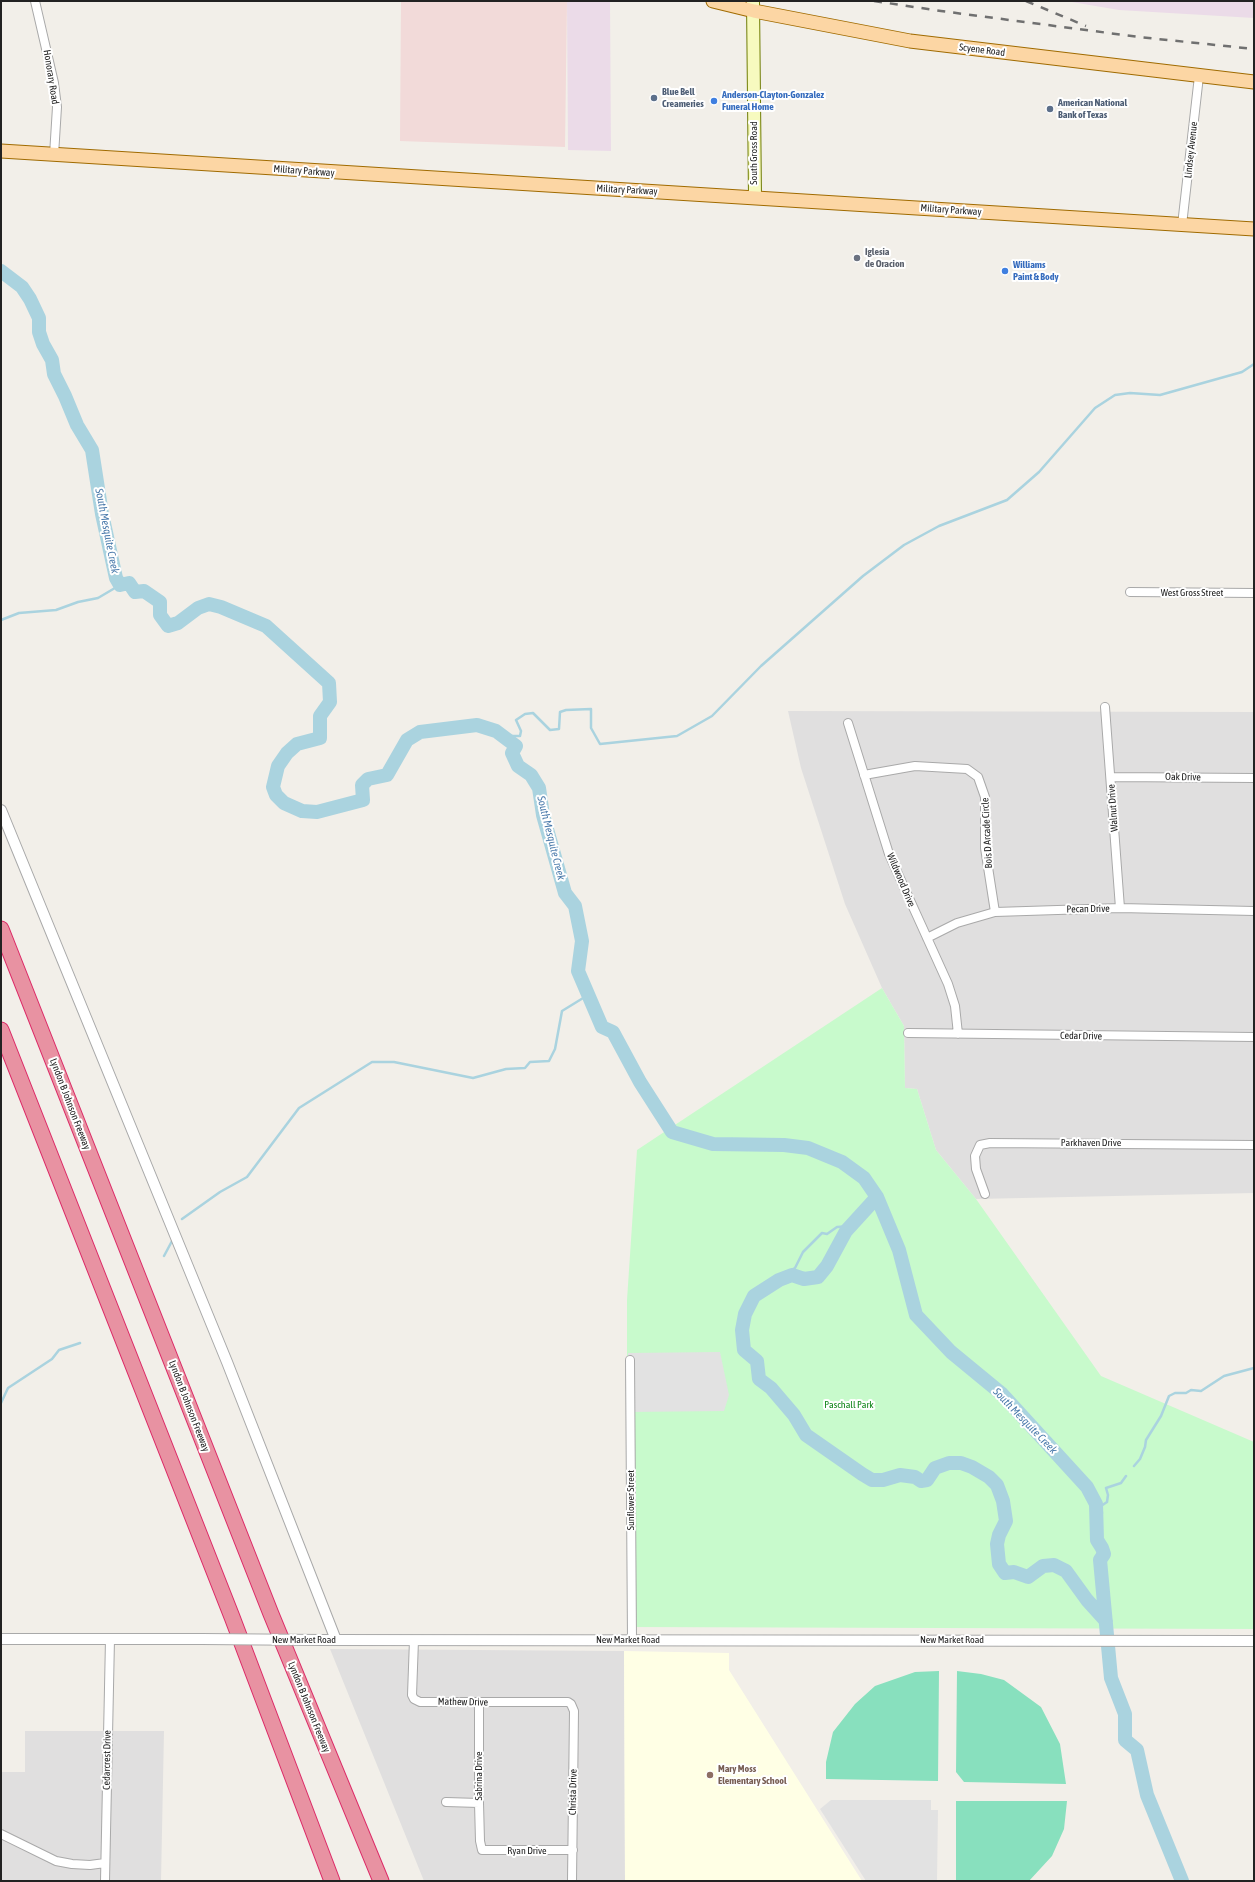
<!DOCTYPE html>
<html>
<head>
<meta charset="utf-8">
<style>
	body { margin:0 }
	#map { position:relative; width:1255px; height:1882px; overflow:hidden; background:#f2efe9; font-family:"Asap Condensed",sans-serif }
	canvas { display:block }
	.frame { position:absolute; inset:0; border:2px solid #222; pointer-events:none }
</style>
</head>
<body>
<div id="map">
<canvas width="1255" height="1882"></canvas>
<div class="frame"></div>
</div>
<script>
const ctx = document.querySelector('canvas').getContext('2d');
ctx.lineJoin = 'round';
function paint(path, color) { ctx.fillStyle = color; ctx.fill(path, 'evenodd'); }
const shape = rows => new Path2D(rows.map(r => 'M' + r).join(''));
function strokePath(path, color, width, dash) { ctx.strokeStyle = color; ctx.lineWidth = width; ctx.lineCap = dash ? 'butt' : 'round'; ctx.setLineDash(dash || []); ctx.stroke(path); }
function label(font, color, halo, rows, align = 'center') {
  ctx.font = font + ' "Asap Condensed",sans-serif'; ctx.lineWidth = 4; ctx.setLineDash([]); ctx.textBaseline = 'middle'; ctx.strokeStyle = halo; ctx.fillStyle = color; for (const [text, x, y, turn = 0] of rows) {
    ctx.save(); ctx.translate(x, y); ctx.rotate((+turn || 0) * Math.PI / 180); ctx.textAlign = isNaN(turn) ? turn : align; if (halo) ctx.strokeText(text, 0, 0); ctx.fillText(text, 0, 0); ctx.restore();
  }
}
paint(shape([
	[788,711,1254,712,1254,1193,976,1199,936,1150,917,1089,905,1088,904,1026,882,988,845,904,801,768],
	[330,1649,624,1651,625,1881,424,1881],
	[25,1731,164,1731,161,1881,1,1881,1,1772,25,1772]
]), '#e0dfdf');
paint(shape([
	[401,1,567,1,565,147,400,141]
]), '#f2dad9');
paint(shape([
	[567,1,610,1,611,151,568,150],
	[1066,1,1254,1,1254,18,1119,10]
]), '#ebdbe8');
paint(shape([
	[624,1651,729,1653,729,1670,862,1881,625,1881]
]), '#ffffe5');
paint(shape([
	[882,988,904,1026,905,1088,917,1089,936,1150,976,1199,1101,1376,1254,1442,1254,1629,627,1627,627,1300,637,1150]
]), '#c8facc');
paint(shape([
	[939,1671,938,1781,826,1779,826,1762,833,1732,855,1704,875,1686,915,1672],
	[957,1671,981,1674,1004,1680,1041,1707,1060,1744,1066,1784,964,1782,956,1772],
	[956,1801,1067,1801,1064,1829,1052,1856,1029,1881,956,1881]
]), '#88e0be');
paint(shape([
	[720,1352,729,1395,724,1411,628,1412,628,1353],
	[831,1800,931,1800,931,1810,938,1810,937,1881,866,1881,820,1809]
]), '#e2e2e2');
strokePath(shape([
	[1,620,19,613,56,610,78,602,98,598,120,585],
	[504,736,520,736,521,731,516,720,525,714,533,713,550,730,559,729,560,712,566,710,591,709,591,728,600,744,677,736,712,716,761,666,863,576,904,545,939,526,1007,500,1039,472,1095,408,1115,395,1130,393,1160,395,1242,372,1254,364],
	[182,1219,220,1192,247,1177,299,1108,372,1062,394,1062,473,1078,506,1069,525,1068,530,1062,549,1061,555,1049,562,1011,588,995],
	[164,1256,172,1241],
	[782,1279,787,1272,795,1268,803,1252,822,1233,827,1234,837,1227,851,1226],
	[1,1403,8,1388,52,1359,59,1350,80,1343],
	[1134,1466,1140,1459,1145,1447,1146,1440,1161,1416,1169,1396,1175,1393,1186,1393,1191,1390,1201,1391,1224,1376,1254,1368],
	[1096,1518,1102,1513,1101,1506,1107,1502,1108,1495,1106,1488,1121,1483,1126,1476]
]), '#aad3df', 2.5);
strokePath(shape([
	[1,271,22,287,30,299,39,318,39,332,43,344,52,360,54,374,65,396,77,425,92,450,102,514,116,578,120,585,129,583,135,592,144,591,160,602,160,615,168,626,178,623,198,608,209,604,221,607,266,626,329,683,330,702,320,716,320,738,297,744,287,753,278,766,273,787,276,795,284,803,302,811,317,812,363,800,362,785,368,779,387,775,407,740,420,732,477,725,496,731,516,746,512,753,518,766,531,775,539,788,543,815,565,893,575,906,582,941,578,971,602,1027,613,1032,640,1082,672,1132,713,1144,784,1145,808,1148,842,1162,864,1178,877,1197,899,1250,916,1315,951,1352,1002,1394,1087,1487,1096,1504,1097,1540,1102,1548,1104,1554,1100,1560,1111,1678,1125,1714,1125,1740,1137,1750,1147,1795,1182,1881],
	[877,1197,846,1231,827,1266,818,1277,804,1279,792,1275,779,1280,754,1296,745,1314,742,1330,744,1350,757,1361,759,1379,771,1388,794,1415,806,1435,862,1474,872,1480,883,1480,900,1475,915,1477,921,1481,927,1480,935,1468,949,1463,961,1463,972,1467,989,1477,997,1485,1003,1501,1006,1521,999,1535,997,1544,999,1564,1005,1573,1014,1572,1028,1577,1043,1566,1054,1565,1066,1571,1087,1600,1106,1621]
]), '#aad3df', 14);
const minor = shape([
	[35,1,54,83,57,107,54,155],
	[1182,225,1199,76],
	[1130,592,1254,593],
	[1105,707,1120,908],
	[848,723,889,854,948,984,955,1006,958,1034],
	[864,775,915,766,967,769,978,777,985,797,985,848,995,912],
	[1111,777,1254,778],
	[927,938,957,923,995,912,1120,908,1254,911],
	[908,1033,1254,1037],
	[985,1194,976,1169,975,1156,980,1145,990,1143,1254,1145],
	[630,1360,632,1640],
	[414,1640,412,1695,414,1699,420,1702,568,1702,571,1704,574,1711,572,1881],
	[479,1703,479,1803,480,1841,482,1850,573,1850],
	[446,1802,479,1803],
	[1,1834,56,1861,72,1864,90,1865,105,1863],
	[105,1881,110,1639]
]);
const tertiary = shape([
	[1,810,227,1362,336,1640],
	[1,1639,202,1639],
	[322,1640,1254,1641]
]);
const secondary = shape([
	[753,1,755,198]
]);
const primary = shape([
	[713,1,754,11,910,41,1254,82],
	[1,151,1254,229]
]);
const motorway = shape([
	[1,929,271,1614,381,1881],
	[1,1030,232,1617,332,1881]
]);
strokePath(minor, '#a9a9a9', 10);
strokePath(tertiary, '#a9a9a9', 12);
strokePath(secondary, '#707d05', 14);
strokePath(primary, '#a06b00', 15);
strokePath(motorway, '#dc2a67', 17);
strokePath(minor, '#fff', 8);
strokePath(tertiary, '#fff', 10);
strokePath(secondary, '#f7fabf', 12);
strokePath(primary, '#fcd6a4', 13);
strokePath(motorway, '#e892a2', 15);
strokePath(shape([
	[874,1,941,11,1139,37,1254,49],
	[1026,1,1086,26]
]), '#707070', 2.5, [8, 8]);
const tertiaryBridge = shape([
	[202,1639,322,1640]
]);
strokePath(tertiaryBridge, '#a9a9a9', 12, []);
strokePath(tertiaryBridge, '#fff', 10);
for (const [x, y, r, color] of [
	[654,98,4,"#5c6f8a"],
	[714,101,4,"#3f7fe0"],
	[1050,109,4,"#5c6f8a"],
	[857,258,4,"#6b7280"],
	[1005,271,4,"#3f7fe0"],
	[710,1775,4,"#8d6e63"]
]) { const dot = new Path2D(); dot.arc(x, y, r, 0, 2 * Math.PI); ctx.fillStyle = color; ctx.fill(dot); strokePath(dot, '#fff', 1.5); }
label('10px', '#222', '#fff', [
	["Scyene Road",982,50,7],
	["Honorary Road",51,77,81],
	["Lindsey Avenue",1191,150,-84],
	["South Gross Road",754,153,-90],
	["Military Parkway",304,171,4],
	["Military Parkway",627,190,3],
	["Military Parkway",951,210,4],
	["West Gross Street",1192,593],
	["Oak Drive",1183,777,1],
	["Walnut Drive",1113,808,-94],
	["Bois D Arcade Circle",987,833,-93],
	["Wildwood Drive",901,880,67],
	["Pecan Drive",1088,909,-1],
	["Cedar Drive",1081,1036,1],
	["Lyndon B Johnson Freeway",70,1104,69],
	["Parkhaven Drive",1091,1143],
	["Lyndon B Johnson Freeway",189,1406,69],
	["Sunflower Street",631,1500,-90],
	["New Market Road",304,1640],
	["New Market Road",628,1640],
	["New Market Road",952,1640],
	["Mathew Drive",463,1702,1],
	["Lyndon B Johnson Freeway",309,1707,68],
	["Cedarcrest Drive",107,1760,-89],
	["Sabrina Drive",479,1776,-90],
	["Christa Drive",573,1792,-89],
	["Ryan Drive",527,1851]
]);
label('bold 10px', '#4e5e75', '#fff', [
	["Blue Bell",662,92],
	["Creameries",662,104],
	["American National",1058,103],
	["Bank of Texas",1058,115]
], 'left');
label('bold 10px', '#366cbe', '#fff', [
	["Anderson-Clayton-Gonzalez",722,95],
	["Funeral Home",722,107],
	["Williams",1013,265],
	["Paint & Body",1013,277]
], 'left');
label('bold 10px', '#5b616d', '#fff', [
	["Iglesia",865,252],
	["de Oracion",865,264]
], 'left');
label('10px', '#0c8416', '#fff', [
	["Paschall Park",849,1405]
]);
label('bold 10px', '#785e54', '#fff', [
	["Mary Moss",718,1769],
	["Elementary School",718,1781]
], 'left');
label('italic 11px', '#4a7aab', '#fff', [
	["South Mesquite Creek",107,531,79],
	["South Mesquite Creek",551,838,76],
	["South Mesquite Creek",1025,1421,46]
]);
</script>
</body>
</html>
